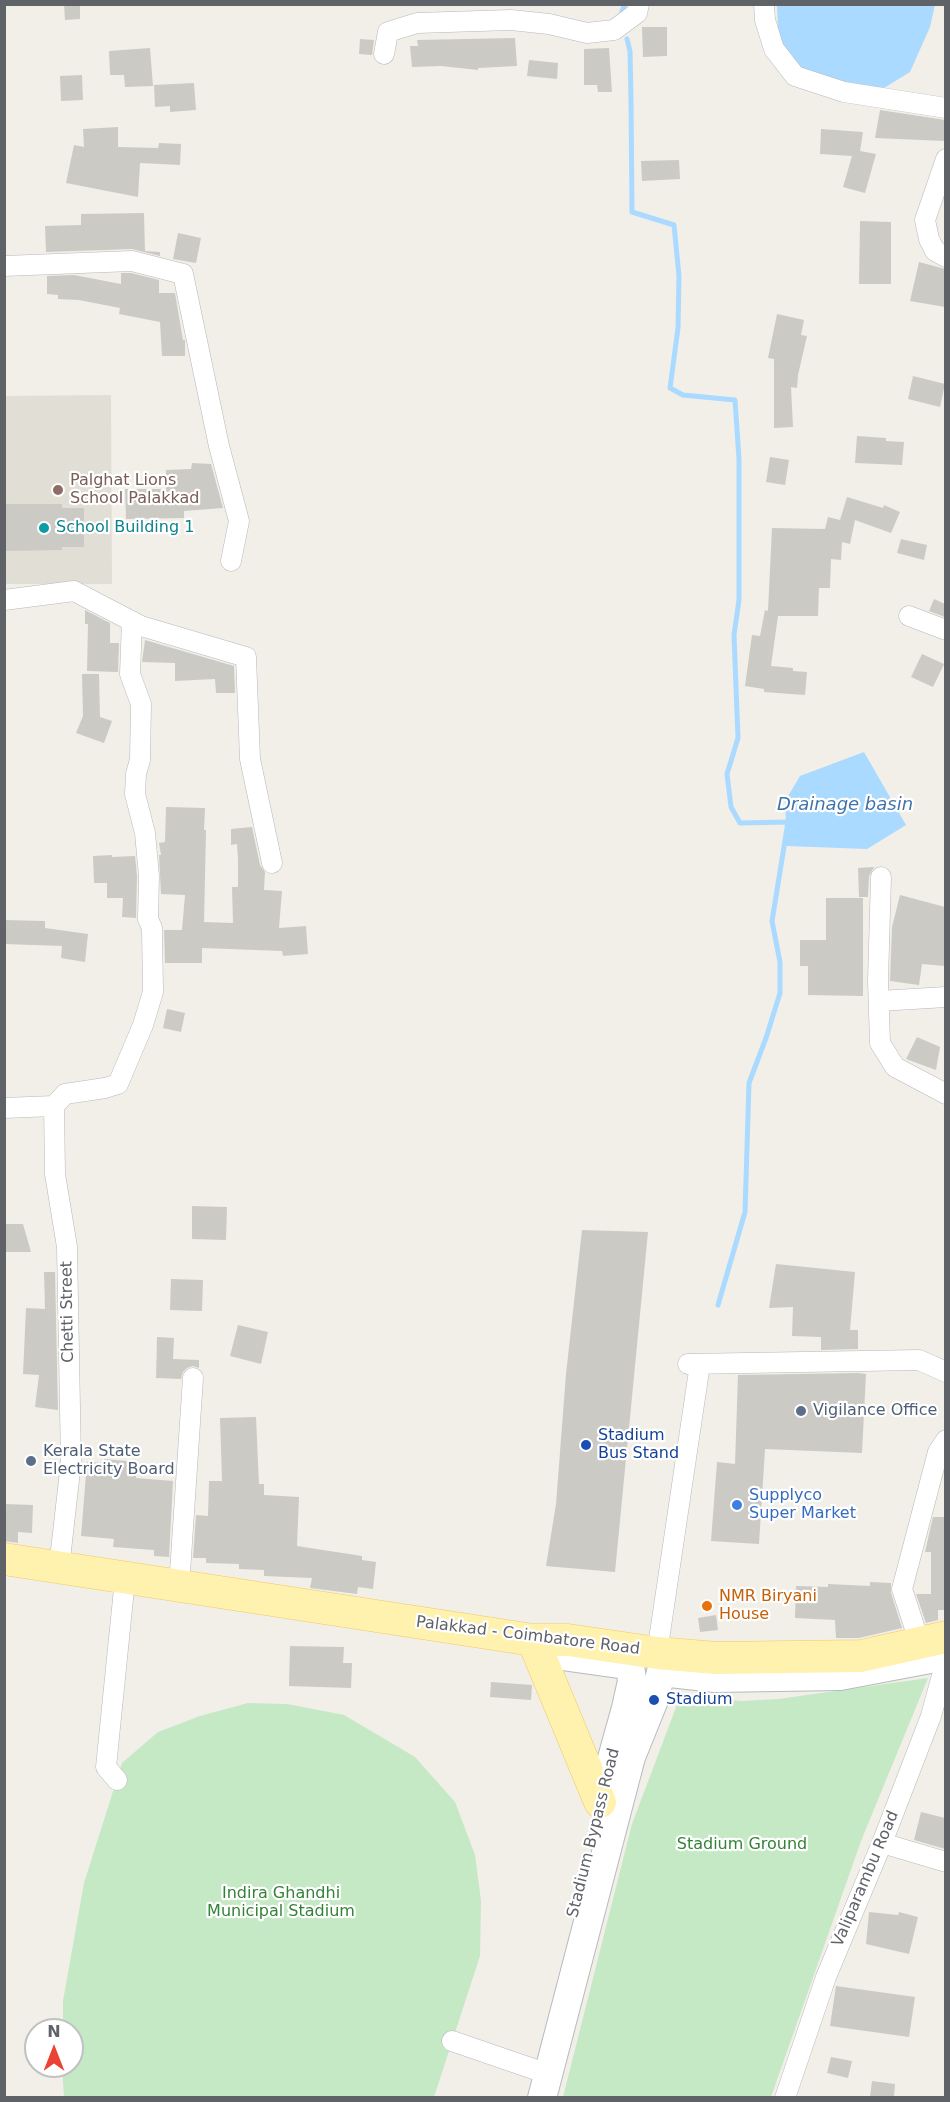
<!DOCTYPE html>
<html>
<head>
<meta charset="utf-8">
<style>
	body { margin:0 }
	#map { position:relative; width:950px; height:2102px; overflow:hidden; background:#f1efe8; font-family:"DejaVu Sans",sans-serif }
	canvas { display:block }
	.frame { position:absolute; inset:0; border:6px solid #5f6368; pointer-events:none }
	.north { position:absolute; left:24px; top:2018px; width:60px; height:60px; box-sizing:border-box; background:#fff; border:2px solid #bfc1c3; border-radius:50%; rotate:0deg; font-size:16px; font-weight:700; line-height:24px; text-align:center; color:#5f6368 }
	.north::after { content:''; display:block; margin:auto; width:21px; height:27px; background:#ea4335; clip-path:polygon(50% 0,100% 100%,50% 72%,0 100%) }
</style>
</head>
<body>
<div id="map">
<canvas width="950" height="2102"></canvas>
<div class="frame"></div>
<div class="north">N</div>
</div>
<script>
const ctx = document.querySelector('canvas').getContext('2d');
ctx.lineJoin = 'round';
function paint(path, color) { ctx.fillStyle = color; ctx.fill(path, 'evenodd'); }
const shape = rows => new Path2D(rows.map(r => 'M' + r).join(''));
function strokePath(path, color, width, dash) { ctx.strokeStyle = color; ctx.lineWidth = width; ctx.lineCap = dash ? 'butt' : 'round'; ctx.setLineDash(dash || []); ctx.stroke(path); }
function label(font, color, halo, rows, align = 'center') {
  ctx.font = font + ' "DejaVu Sans",sans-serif'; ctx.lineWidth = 4.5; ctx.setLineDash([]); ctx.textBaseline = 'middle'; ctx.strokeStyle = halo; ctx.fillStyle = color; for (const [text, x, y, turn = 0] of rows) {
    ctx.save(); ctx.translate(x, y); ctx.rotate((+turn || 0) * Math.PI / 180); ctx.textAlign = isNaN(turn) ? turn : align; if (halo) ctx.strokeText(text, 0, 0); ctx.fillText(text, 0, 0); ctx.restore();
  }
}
paint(shape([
	[111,395,112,584,5,584,4,396]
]), '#e1ded6');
paint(shape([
	[928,1678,861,1841,771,2097,563,2097,632,1824,681,1694,741,1701,779,1699],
	[248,1703,287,1704,344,1715,415,1757,455,1802,475,1855,481,1901,480,1956,434,2097,64,2097,62,2066,72,2066,72,2030,63,2030,63,2001,84,1883,122,1763,158,1732,200,1716]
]), '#c5e8c5');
paint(shape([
	[777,5,935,5,930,27,910,72,884,88,849,85,808,74,786,59,778,30],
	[864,752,906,825,867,849,787,846,785,801,800,776]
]), '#aadaff');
strokePath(shape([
	[622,11,625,4],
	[627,39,630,51,631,99,632,212,674,225,679,276,678,328,670,388,683,395,735,400,739,459,739,600,734,635,738,738,727,774,731,807,740,823,788,822,772,921,780,962,780,993,766,1038,749,1083,745,1212,718,1305]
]), '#aadaff', 5);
paint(shape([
	[64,4,80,4,80,19,65,20],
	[642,27,667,27,667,56,643,57],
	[515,38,517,66,478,68,478,70,441,66,412,67,410,46,418,46,417,40],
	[360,39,374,40,372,55,359,54],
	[150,48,153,86,125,87,124,75,110,75,109,51],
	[609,48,612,92,598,92,597,85,584,85,584,49],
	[529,60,558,63,557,79,527,76],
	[82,75,83,100,61,101,60,76],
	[194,83,196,110,170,112,170,106,155,107,154,85],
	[880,110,945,120,945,141,875,138],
	[118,127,118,147,158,148,159,143,181,144,180,165,140,163,138,197,66,183,74,145,84,147,83,129],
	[821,129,863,132,860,151,876,154,865,193,843,187,852,156,820,154],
	[679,160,680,179,642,181,641,161],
	[144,213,145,251,160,252,160,256,132,249,46,252,45,226,81,225,81,214],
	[860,221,891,222,891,284,859,284],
	[178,233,201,238,196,263,173,259],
	[919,262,945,269,945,307,910,301],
	[121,273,131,273,159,280,159,293,175,293,183,340,185,340,185,356,162,356,160,322,119,314,120,308,79,300,58,299,58,295,47,294,47,276,74,275,121,284],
	[777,314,804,320,801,335,807,336,798,375,797,388,791,387,793,427,774,428,774,359,768,358],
	[913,376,945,384,940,407,908,399],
	[857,436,886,438,886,441,904,442,902,465,855,463],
	[770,457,789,460,785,485,766,482],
	[192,463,211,464,223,508,184,511,184,518,126,519,125,489,166,489,166,470,191,469],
	[847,497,883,508,884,505,900,512,891,533,855,520,850,544,842,542,841,560,831,559,830,588,819,588,818,616,778,616,771,666,793,668,793,671,807,672,805,695,764,692,764,689,745,686,752,635,760,636,765,610,768,611,772,528,825,529,828,517,840,520],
	[4,504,62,504,62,508,84,508,84,547,62,547,62,550,4,551],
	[901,539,927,545,924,560,897,553],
	[934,599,945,604,945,617,929,611],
	[85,610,110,623,110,643,119,643,118,672,87,671,88,624,85,624],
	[145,640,234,666,235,693,216,693,215,679,175,681,175,663,142,662],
	[922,654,944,664,933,687,911,677],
	[82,674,99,674,100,717,112,721,104,743,76,733,83,716],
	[166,807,205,808,204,830,206,830,204,922,233,923,232,887,238,887,238,859,237,844,231,845,231,829,252,827,260,865,265,872,264,890,282,891,279,928,306,926,308,954,283,956,282,951,202,948,202,963,165,963,164,930,182,930,185,895,161,894,159,855,161,855,159,843,165,842],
	[112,855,112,857,135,856,137,876,136,918,122,917,123,898,107,898,107,883,94,883,93,856],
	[874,867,869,876,868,897,859,897,858,868],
	[900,895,945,907,945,966,922,964,919,985,890,981,892,927],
	[826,898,863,898,863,996,808,995,808,966,800,966,800,940,826,940],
	[4,920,45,921,45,928,88,934,85,962,61,958,62,946,4,944],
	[167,1009,185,1013,181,1032,163,1028],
	[917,1037,940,1047,936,1070,906,1059],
	[192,1206,227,1207,226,1240,192,1239],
	[4,1224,23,1224,31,1252,4,1252],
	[582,1230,648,1232,615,1572,546,1566,556,1504,566,1374],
	[776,1264,855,1272,850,1330,858,1330,858,1349,821,1350,821,1337,792,1336,793,1307,769,1308],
	[44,1272,55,1272,58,1410,35,1407,39,1375,23,1374,26,1308,45,1309],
	[171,1279,203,1280,202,1311,170,1310],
	[238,1325,268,1332,261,1364,230,1356],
	[157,1337,174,1338,173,1359,199,1360,199,1368,193,1366,187,1368,183,1372,181,1379,156,1378],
	[858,1373,866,1374,862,1453,765,1449,759,1544,711,1541,717,1462,735,1464,738,1375],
	[256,1417,259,1484,264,1484,264,1495,299,1497,297,1546,362,1556,362,1560,376,1562,373,1589,358,1587,357,1594,310,1588,312,1578,264,1576,264,1570,239,1569,239,1564,206,1563,206,1558,193,1558,196,1515,208,1516,209,1481,222,1481,220,1418],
	[104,1459,137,1462,136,1478,173,1481,169,1557,154,1556,154,1550,113,1547,114,1539,81,1536,87,1462,104,1463],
	[4,1504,33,1505,32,1533,18,1532,18,1543,4,1541],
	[933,1517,945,1517,945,1610,938,1610,938,1620,926,1623,916,1594,931,1594,931,1552,925,1552],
	[870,1582,891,1583,891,1593,902,1628,859,1638,836,1638,835,1620,795,1618,796,1586,828,1587,828,1584,870,1586],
	[716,1615,718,1630,700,1632,698,1618],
	[290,1646,344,1647,343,1663,352,1663,351,1688,289,1686],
	[491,1682,532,1685,531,1700,490,1697],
	[921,1812,945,1818,945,1849,914,1840],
	[869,1912,898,1915,899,1912,918,1917,909,1954,866,1944],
	[836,1986,915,1997,909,2037,830,2026],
	[831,2057,852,2061,848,2078,827,2073],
	[872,2081,895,2084,894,2097,870,2097]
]), '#cccac5');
const street = shape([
	[764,4,765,20,774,49,795,76,844,92,946,108],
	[384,54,388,32,417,23,511,20,549,24,587,33,614,30,637,13,639,4],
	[946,159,925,220,929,239,935,251,946,257],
	[4,266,132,261,183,274,219,446,239,521,231,561],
	[4,600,74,591,141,626,246,657,250,759,272,863],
	[909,616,946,630],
	[881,877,878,981,880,1043,895,1067,946,1094],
	[879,1001,946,997],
	[54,1106,65,1094,105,1088,118,1084,143,1025,153,992,152,928,148,919,149,876,145,833,135,794,136,774,140,760,141,704,130,674,132,621],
	[4,1108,54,1106,55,1174,67,1247,71,1462,59,1568],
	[688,1364,919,1360,946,1372],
	[179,1587,193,1378],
	[920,1644,902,1589,938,1452,946,1440],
	[657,1653,700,1364],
	[117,1780,106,1767,125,1579],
	[882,1843,946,1862],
	[452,2041,548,2074],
	[785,2098,826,1977,882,1843,931,1716,946,1661]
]);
const secondary = shape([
	[533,1640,562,1656,626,1665,631,1672,632,1681,626,1708,609,1769],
	[542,2098,631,1757,654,1700,661,1672,715,1678,840,1676,946,1656]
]);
const primary = shape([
	[4,1559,533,1640,568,1640,657,1653,716,1658,861,1656,946,1637],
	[533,1640,600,1802]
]);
strokePath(street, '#b5b8bc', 21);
strokePath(secondary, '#b6babf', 30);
strokePath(primary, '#f2c960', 33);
strokePath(street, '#fff', 20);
strokePath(secondary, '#fff', 28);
strokePath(primary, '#fff2af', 32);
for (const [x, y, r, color] of [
	[58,490,6,"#8d6e63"],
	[44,528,6,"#0f9aa8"],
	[801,1411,6,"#5c6f8a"],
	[586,1445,6,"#1a4fb4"],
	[31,1461,6,"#5c6f8a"],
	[737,1505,6,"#3f7fe0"],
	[707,1606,6,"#e8710a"],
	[654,1700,6,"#1a4fb4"]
]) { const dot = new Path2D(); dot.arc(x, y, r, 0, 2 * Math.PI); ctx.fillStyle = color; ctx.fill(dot); strokePath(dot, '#fff', 2); }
label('16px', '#785e54', '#fff', [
	["Palghat Lions",70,481],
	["School Palakkad",70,499]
], 'left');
label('16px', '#0d838f', '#fff', [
	["School Building 1",56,528]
], 'left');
label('16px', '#5f6368', '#fff', [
	["Chetti Street",68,1312,-91],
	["Palakkad - Coimbatore Road",528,1636,7],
	["Stadium Bypass Road",594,1833,-76],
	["Valiparambu Road",866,1879,-67]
]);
label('16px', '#4e5e75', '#fff', [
	["Vigilance Office",813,1411],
	["Kerala State",43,1452],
	["Electricity Board",43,1470]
], 'left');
label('16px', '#164399', '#fff', [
	["Stadium",598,1436],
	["Bus Stand",598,1454],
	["Stadium",666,1700]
], 'left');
label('16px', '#366cbe', '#fff', [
	["Supplyco",749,1496],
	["Super Market",749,1514]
], 'left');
label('16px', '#c56008', '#fff', [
	["NMR Biryani",719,1597],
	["House",719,1615]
], 'left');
label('16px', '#348238', '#fff', [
	["Stadium Ground",742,1845],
	["Indira Ghandhi",281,1894],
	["Municipal Stadium",281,1912]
]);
label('italic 18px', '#4174aa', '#fff', [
	["Drainage basin",845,805]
]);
</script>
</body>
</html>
